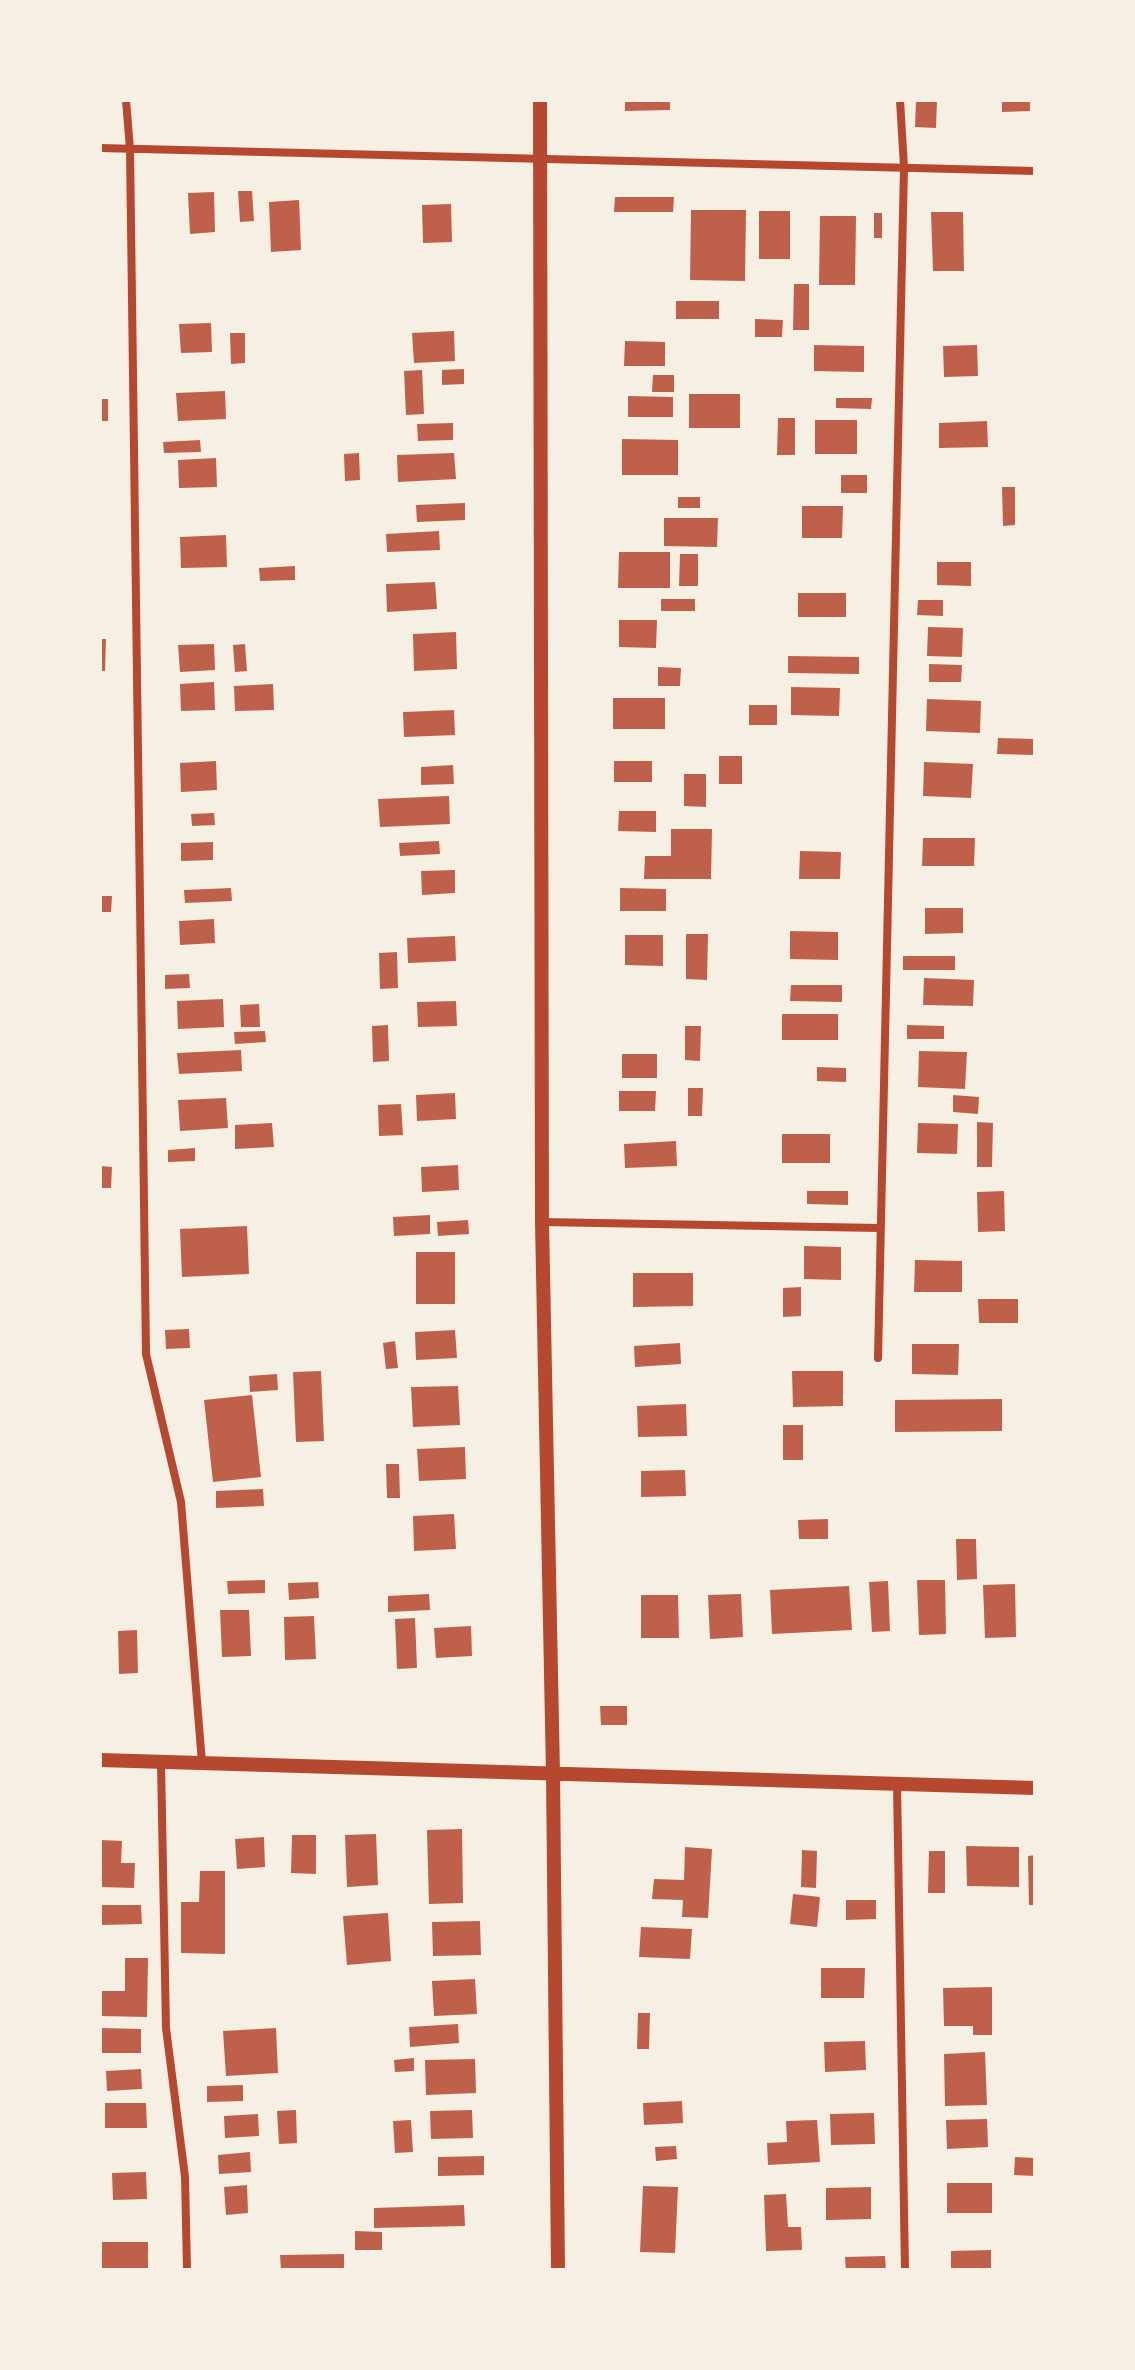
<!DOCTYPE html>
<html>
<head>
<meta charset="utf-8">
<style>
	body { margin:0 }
	#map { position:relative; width:1135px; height:2370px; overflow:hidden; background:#f6efe4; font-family:"IBM Plex Serif",serif }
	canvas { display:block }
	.frame { position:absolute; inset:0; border:102px solid #f6efe4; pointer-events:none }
</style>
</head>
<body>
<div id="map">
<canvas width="1135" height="2370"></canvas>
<div class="frame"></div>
</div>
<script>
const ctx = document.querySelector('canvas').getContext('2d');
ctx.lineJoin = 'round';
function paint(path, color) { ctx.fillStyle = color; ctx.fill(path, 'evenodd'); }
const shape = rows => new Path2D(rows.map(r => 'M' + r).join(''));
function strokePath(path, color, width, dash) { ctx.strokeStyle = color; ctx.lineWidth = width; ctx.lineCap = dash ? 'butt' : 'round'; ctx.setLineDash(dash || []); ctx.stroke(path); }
paint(shape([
	[625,100,670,100,670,110,625,111],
	[916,100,937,100,936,128,915,127],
	[1002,100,1030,100,1030,111,1002,112],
	[238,191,252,191,254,221,240,222],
	[214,192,215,232,190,234,188,193],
	[615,197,674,197,673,212,614,212],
	[299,200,301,250,271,252,269,202],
	[451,204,452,242,423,243,422,205],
	[691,210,746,210,745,281,690,280],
	[759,211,790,211,790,259,759,259],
	[931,212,963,212,964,271,933,271],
	[874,213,882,213,882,238,874,238],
	[820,216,856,216,855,285,819,285],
	[794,284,809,284,809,330,793,330],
	[676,301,719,301,719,319,676,319],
	[755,319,783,320,782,337,755,337],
	[211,323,212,352,181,353,179,324],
	[454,331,455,361,414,363,412,333],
	[230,333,245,333,245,363,231,364],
	[625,341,665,342,665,366,624,366],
	[814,345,864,346,864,372,814,371],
	[977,345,978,376,944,377,943,346],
	[464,369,464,384,442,385,442,370],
	[422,370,424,414,406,415,404,371],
	[653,375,674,375,674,392,652,392],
	[225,391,226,419,178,421,176,393],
	[689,394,740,394,740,428,689,428],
	[628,396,673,397,673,417,628,417],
	[836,398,872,398,871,409,836,408],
	[100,399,108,399,108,421,100,421],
	[778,418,795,418,795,455,777,455],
	[815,420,857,420,857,454,815,454],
	[987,421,988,447,939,448,939,423],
	[453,423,453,440,418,441,417,424],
	[622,439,678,440,678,475,622,475],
	[200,440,201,452,164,453,163,442],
	[359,453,360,480,345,481,344,454],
	[454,453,456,479,398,482,397,455],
	[216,458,217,487,179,488,178,460],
	[841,475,867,475,867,493,841,493],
	[1002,487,1015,487,1015,525,1003,526],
	[678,497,700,497,700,508,678,508],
	[465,503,465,520,417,522,416,505],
	[802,506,843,506,842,538,802,538],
	[664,518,718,518,717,547,664,546],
	[439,531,440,550,387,552,386,534],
	[226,535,227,567,181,568,180,537],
	[619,552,670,552,670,588,618,588],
	[680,554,698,554,698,586,679,586],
	[937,562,971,562,971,586,937,585],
	[295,566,295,580,260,581,259,568],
	[435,582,437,609,387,612,386,584],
	[798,593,846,593,846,617,798,617],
	[661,599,695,599,695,611,661,611],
	[918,600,943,600,943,616,917,615],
	[619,620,657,620,656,648,619,647],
	[928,627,963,628,962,657,927,656],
	[456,632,457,669,414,671,413,634],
	[100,639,106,639,105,671,100,671],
	[214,644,215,670,180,672,178,645],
	[245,644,247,671,235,672,233,645],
	[788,656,859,657,859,674,788,673],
	[929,664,962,665,961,682,929,682],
	[658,667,681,668,680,686,658,686],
	[214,682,215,710,181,711,180,684],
	[273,684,274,710,235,711,234,686],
	[791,687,840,688,839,716,791,715],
	[613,698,665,698,665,729,613,729],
	[927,699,981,701,980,733,926,731],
	[749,705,777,705,777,725,749,725],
	[454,710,455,735,404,737,403,712],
	[998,738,1035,739,1035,755,997,754],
	[719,756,742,756,742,784,719,784],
	[216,761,217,790,181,792,180,763],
	[614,761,652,761,652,782,614,782],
	[924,762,973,764,971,798,923,796],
	[453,765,454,784,421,785,421,767],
	[684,774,706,774,706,807,684,806],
	[449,796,450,824,380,827,378,799],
	[619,811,656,811,656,832,618,831],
	[214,813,215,825,192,826,191,814],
	[671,829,712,829,711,879,644,879,645,856,671,856],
	[923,838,975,838,974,866,922,866],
	[439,841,440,854,400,856,399,843],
	[213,842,213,860,181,861,181,843],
	[800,851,841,852,840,879,799,879],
	[455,870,455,893,422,895,421,871],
	[231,888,232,901,185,903,184,890],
	[620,888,666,889,666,911,620,911],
	[100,896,112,896,111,912,100,912],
	[925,908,963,908,963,933,925,934],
	[214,919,215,943,180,945,179,921],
	[790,931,838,932,838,960,790,959],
	[686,934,708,934,707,980,686,979],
	[625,935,663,935,663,966,625,965],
	[455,936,456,961,408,963,407,938],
	[397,952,398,988,380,989,379,953],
	[903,956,955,956,955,970,903,970],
	[189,974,190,988,165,989,165,975],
	[924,978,974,980,973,1006,923,1005],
	[791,985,842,985,842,1002,790,1001],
	[223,999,224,1027,178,1029,177,1001],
	[456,1001,457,1026,418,1027,417,1002],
	[259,1004,260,1027,241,1027,240,1005],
	[782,1014,838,1014,838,1040,782,1040],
	[388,1025,389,1061,373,1062,372,1026],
	[907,1025,944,1026,944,1039,907,1039],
	[685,1026,701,1026,700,1061,685,1060],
	[265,1031,266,1042,235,1044,234,1032],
	[241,1050,242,1071,179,1074,177,1053],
	[919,1051,967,1052,965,1089,918,1087],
	[622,1054,657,1054,657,1078,622,1078],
	[817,1067,846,1068,846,1082,817,1081],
	[688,1088,703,1088,702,1116,688,1116],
	[619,1091,656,1091,655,1111,619,1111],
	[455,1093,456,1119,417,1121,416,1095],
	[953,1095,979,1097,978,1114,953,1112],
	[226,1098,228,1128,180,1131,178,1100],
	[401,1104,403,1135,379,1136,378,1105],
	[977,1122,993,1123,992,1167,977,1167],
	[272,1123,274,1147,235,1149,235,1125],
	[918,1123,958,1124,957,1154,917,1153],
	[782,1134,830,1134,830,1163,782,1163],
	[676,1141,677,1166,625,1168,624,1144],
	[195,1148,195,1161,168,1162,168,1150],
	[458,1165,459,1190,422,1192,421,1167],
	[100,1166,112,1167,111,1188,100,1188],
	[807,1191,848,1191,848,1205,807,1204],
	[1004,1191,1005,1231,978,1232,977,1192],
	[430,1215,430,1234,394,1236,393,1217],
	[468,1220,469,1234,438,1236,437,1222],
	[247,1226,249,1274,182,1277,180,1229],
	[804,1246,841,1247,841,1280,804,1279],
	[416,1252,455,1252,455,1304,416,1304],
	[915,1260,962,1261,962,1292,914,1292],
	[633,1273,693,1273,693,1306,633,1307],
	[801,1287,801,1316,783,1317,783,1288],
	[978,1299,1018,1299,1018,1323,979,1323],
	[189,1329,190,1348,166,1349,165,1330],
	[455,1330,457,1358,416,1360,415,1332],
	[395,1341,398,1368,386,1369,383,1343],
	[680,1343,681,1364,635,1367,634,1346],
	[912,1344,959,1344,958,1375,912,1374],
	[321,1371,324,1441,296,1442,293,1372],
	[792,1371,843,1371,843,1406,793,1407],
	[277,1374,278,1390,250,1392,249,1376],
	[458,1386,460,1425,413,1427,411,1387],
	[252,1395,261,1477,213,1482,204,1400],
	[1002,1399,1002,1431,895,1432,895,1400],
	[686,1404,687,1436,638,1437,637,1406],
	[783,1425,803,1425,803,1460,783,1460],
	[465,1447,466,1479,419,1481,417,1449],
	[386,1464,399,1464,400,1498,387,1498],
	[685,1470,686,1496,641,1497,641,1471],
	[263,1489,264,1506,216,1508,216,1491],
	[454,1514,456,1549,414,1551,413,1516],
	[828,1519,828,1539,799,1539,798,1520],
	[956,1539,976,1539,977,1579,957,1580],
	[265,1580,265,1593,228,1594,227,1581],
	[917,1580,945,1580,946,1634,919,1635],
	[888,1581,890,1631,872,1632,869,1582],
	[318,1582,319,1598,289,1600,288,1583],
	[1015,1584,1016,1637,985,1638,983,1585],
	[849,1586,852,1630,772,1634,770,1590],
	[429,1594,430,1610,388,1612,388,1596],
	[741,1594,743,1637,710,1639,708,1595],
	[641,1595,678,1595,679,1638,641,1638],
	[220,1610,249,1610,251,1656,222,1657],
	[314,1616,316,1659,285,1660,284,1617],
	[415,1618,417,1668,397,1669,395,1619],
	[471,1626,472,1656,436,1658,434,1628],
	[137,1630,138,1673,119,1674,118,1631],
	[600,1706,627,1706,627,1725,601,1725],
	[462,1829,463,1903,429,1904,427,1830],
	[376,1834,378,1885,347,1887,345,1835],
	[292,1835,316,1835,316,1874,291,1873],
	[264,1837,265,1867,237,1869,235,1839],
	[100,1840,122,1841,121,1863,135,1863,134,1888,100,1887],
	[966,1846,1019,1847,1019,1887,967,1886],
	[685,1847,712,1849,708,1918,682,1917,683,1900,652,1899,654,1879,684,1880],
	[802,1850,817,1851,816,1888,801,1887],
	[929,1851,945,1851,945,1893,928,1893],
	[1035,1855,1035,1905,1029,1905,1028,1856],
	[200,1871,225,1871,225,1954,181,1953,181,1902,199,1902],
	[793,1894,820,1897,817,1927,790,1924],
	[846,1900,876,1900,876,1919,846,1920],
	[102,1905,141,1905,142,1924,102,1925],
	[388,1913,391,1961,347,1965,343,1916],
	[480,1921,481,1955,433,1956,432,1922],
	[641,1927,692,1929,690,1959,639,1957],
	[125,1958,148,1958,147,2017,100,2016,100,1991,125,1991],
	[821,1968,865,1968,864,1998,821,1998],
	[475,1979,477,2014,434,2016,432,1981],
	[992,1987,992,2035,973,2035,973,2026,944,2026,943,1988],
	[638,2013,650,2013,649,2049,637,2049],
	[458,2024,459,2043,410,2047,409,2027],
	[100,2028,141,2029,141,2053,100,2053],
	[276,2028,278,2073,226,2076,223,2031],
	[865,2041,866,2070,825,2072,824,2042],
	[985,2052,987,2105,945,2106,944,2054],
	[414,2058,414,2071,395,2072,394,2060],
	[475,2059,476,2093,426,2095,425,2060],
	[141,2069,142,2089,107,2091,106,2071],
	[243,2085,243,2101,207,2102,207,2086],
	[682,2101,683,2123,644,2125,643,2103],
	[105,2103,146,2103,147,2128,105,2128],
	[296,2110,297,2143,279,2144,277,2111],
	[472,2110,473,2138,431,2139,430,2111],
	[874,2113,875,2144,831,2145,830,2114],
	[258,2114,259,2136,225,2138,224,2116],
	[987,2119,988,2147,947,2149,946,2120],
	[411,2120,413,2152,395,2153,393,2121],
	[817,2120,820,2162,768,2165,767,2143,787,2142,786,2121],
	[676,2146,677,2159,656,2161,655,2147],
	[250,2152,251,2172,219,2174,218,2155],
	[484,2156,484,2175,438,2176,438,2157],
	[1015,2157,1035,2158,1035,2176,1014,2175],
	[146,2172,147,2199,113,2200,112,2173],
	[947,2183,992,2183,992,2213,947,2213],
	[247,2185,248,2213,226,2215,224,2187],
	[643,2186,678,2187,675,2253,640,2252],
	[871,2187,871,2219,826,2220,826,2188],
	[786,2194,788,2227,801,2227,802,2250,766,2251,764,2195],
	[464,2205,465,2226,374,2228,374,2208],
	[355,2231,382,2232,382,2250,355,2250],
	[100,2242,148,2242,148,2270,100,2270],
	[991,2250,991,2270,951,2270,951,2251],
	[344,2254,344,2270,281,2270,280,2255],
	[885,2256,886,2270,846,2270,845,2257]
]), '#bf614a');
strokePath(shape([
	[126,100,130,149,146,1354,181,1502,202,1763],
	[100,148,1035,171],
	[542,1222,880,1228],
	[878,1358,904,167,900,100],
	[161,1762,166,2028,185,2177,187,2270],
	[897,1783,905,2270]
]), '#b5482f', 8);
strokePath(shape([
	[540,100,542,1222,553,1773,558,2270],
	[100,1760,1035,1788]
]), '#b5482f', 14);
</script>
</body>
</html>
